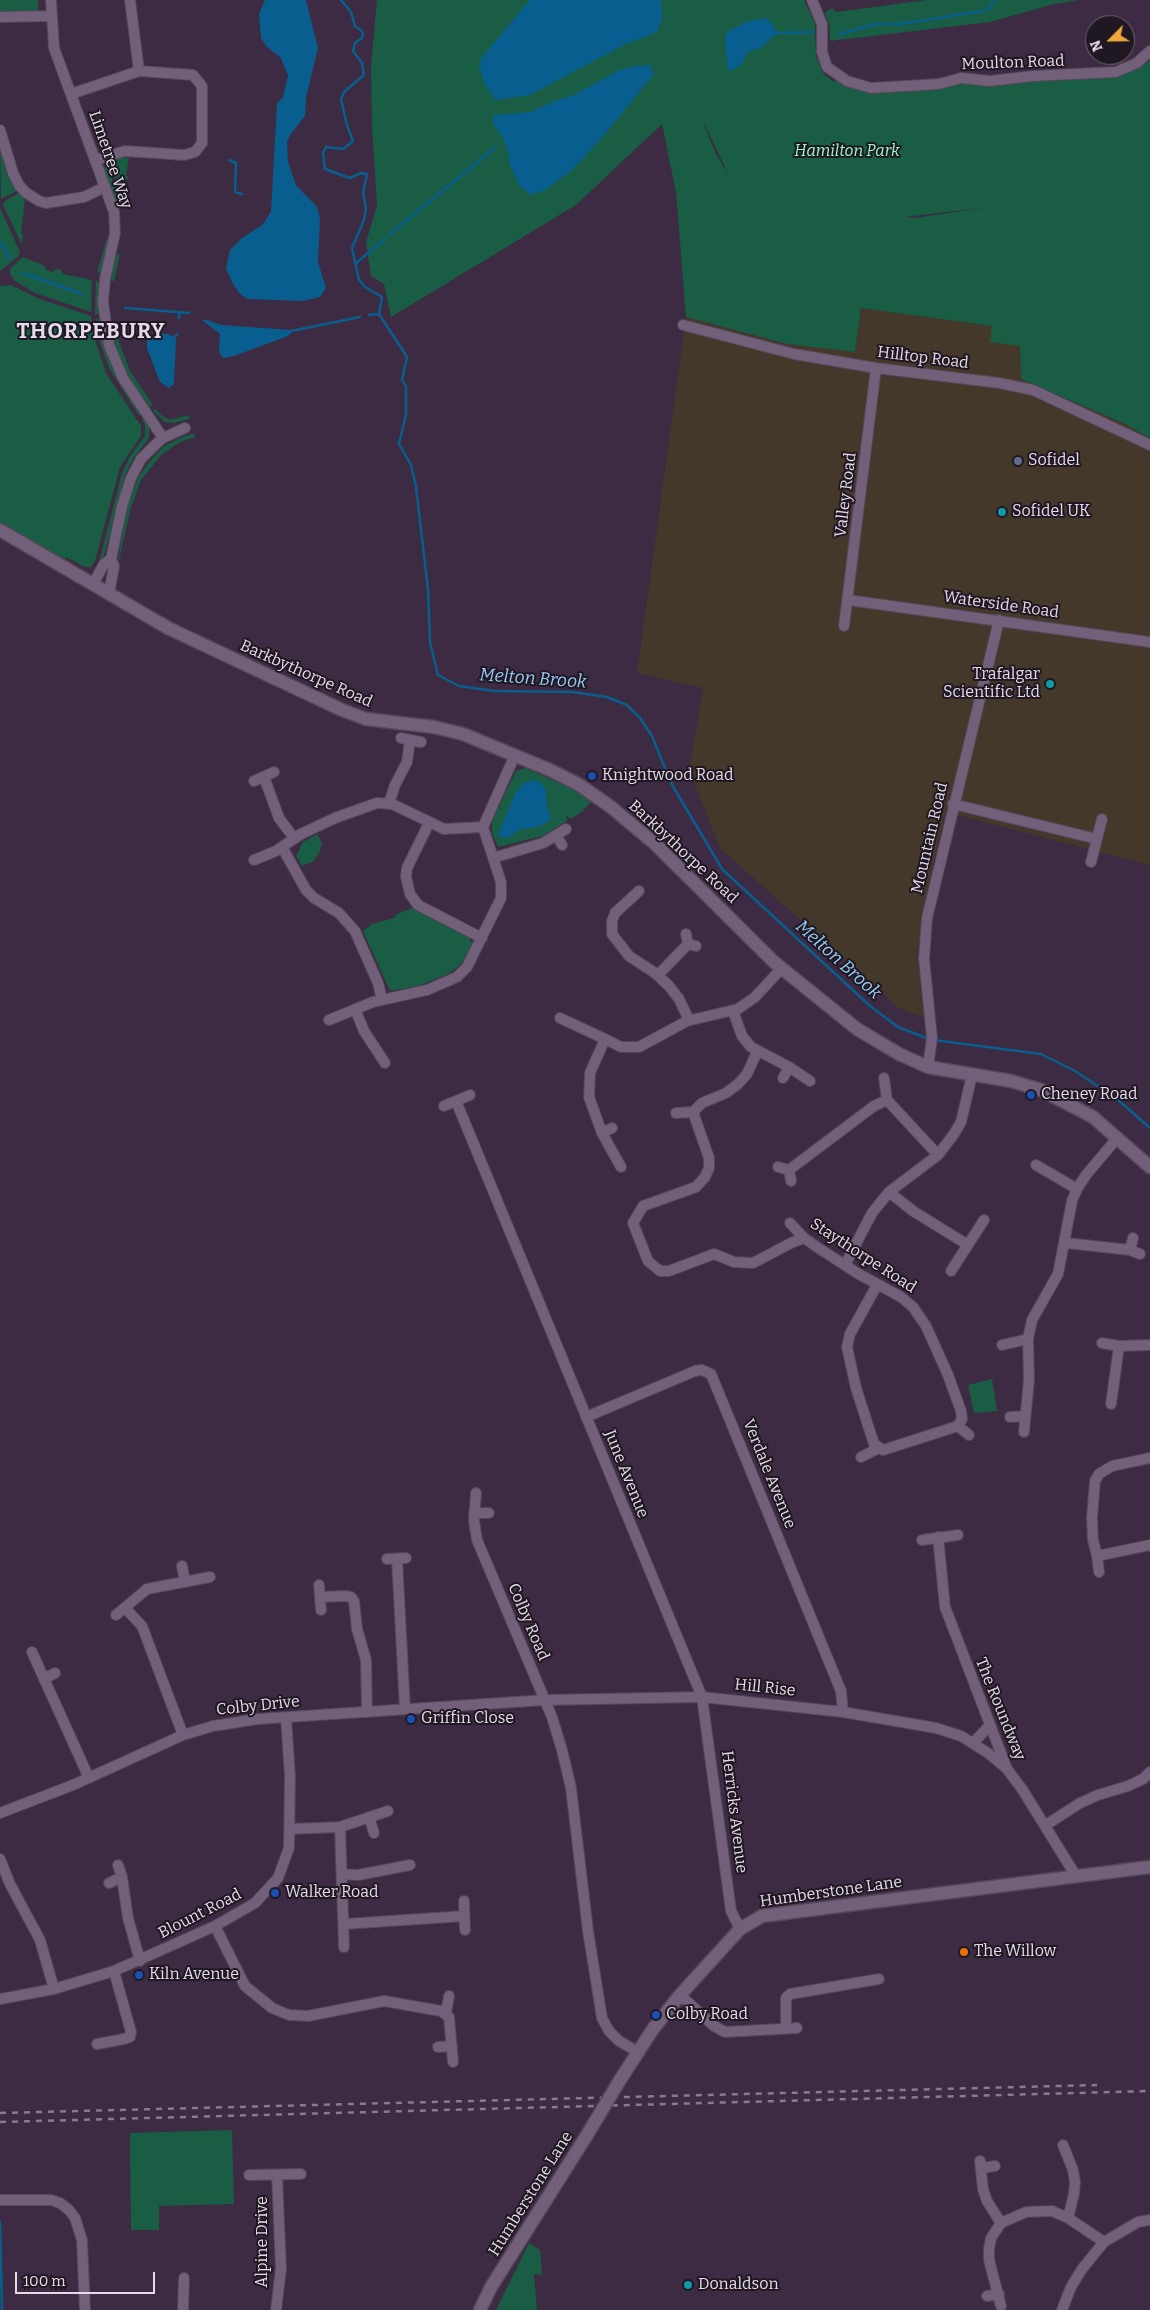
<!DOCTYPE html>
<html>
<head>
<meta charset="utf-8">
<style>
	body { margin:0 }
	#map { position:relative; width:1150px; height:2310px; overflow:hidden; background:#3c2b42; font-family:Bitter,serif }
	canvas { display:block }
	.north { position:absolute; left:1085px; top:15px; width:50px; height:50px; box-sizing:border-box; background:#1f1721; border:1px solid #6e6571; border-radius:50%; rotate:247deg; font-size:14px; font-weight:700; line-height:20px; text-align:center; color:#e5dae9 }
	.north::after { content:''; display:block; margin:auto; width:18px; height:22px; background:#eea83c; clip-path:polygon(50% 0,100% 100%,50% 72%,0 100%) }
	.scale { position:absolute; left:15px; top:2272px; width:140px; height:22px; box-sizing:border-box; border:2px solid #e5dae9; border-top:0; padding-left:6px; font-size:15px; line-height:18px; white-space:nowrap; color:#e5dae9; -webkit-text-stroke:4px #1f1721; paint-order:stroke }
</style>
</head>
<body>
<div id="map">
<canvas width="1150" height="2310"></canvas>
<div class="north">N</div>
<div class="scale">100 m</div>
</div>
<script>
const ctx = document.querySelector('canvas').getContext('2d');
ctx.lineJoin = 'round';
function paint(path, color) { ctx.fillStyle = color; ctx.fill(path, 'evenodd'); }
const shape = rows => new Path2D(rows.map(r => 'M' + r).join(''));
function strokePath(path, color, width, dash) { ctx.strokeStyle = color; ctx.lineWidth = width; ctx.lineCap = dash ? 'butt' : 'round'; ctx.setLineDash(dash || []); ctx.stroke(path); }
function label(font, color, halo, rows, align = 'center') {
  ctx.font = font + ' Bitter,serif'; ctx.lineWidth = 4; ctx.setLineDash([]); ctx.textBaseline = 'middle'; ctx.strokeStyle = halo; ctx.fillStyle = color; for (const [text, x, y, turn = 0] of rows) {
    ctx.save(); ctx.translate(x, y); ctx.rotate((+turn || 0) * Math.PI / 180); ctx.textAlign = isNaN(turn) ? turn : align; if (halo) ctx.strokeText(text, 0, 0); ctx.fillText(text, 0, 0); ctx.restore();
  }
}
paint(shape([
	[861,308,992,326,1020,346,1021,379,1150,435,1150,865,946,812,931,871,917,956,924,1018,899,1008,720,848,689,770,703,688,637,673,686,317,787,344,855,352]
]), '#433829');
paint(shape([
	[0,0,38,0,38,14,0,13],
	[377,0,804,0,815,23,816,56,823,73,834,82,836,80,864,91,959,82,1079,79,1144,65,1150,61,1150,438,1125,424,1021,379,1020,346,990,342,992,326,861,308,855,352,787,344,686,317,676,192,662,124,576,205,391,317,384,284,371,276,366,242,377,206,372,128,371,65],
	[704,125,705,125,729,176,716,154],
	[982,208,915,218,905,217,981,208],
	[927,0,1080,0,1054,4,990,22,830,41,830,28,825,12,832,8,836,12],
	[0,146,7,175,17,191,1,199],
	[129,157,126,175,129,178,125,180,125,193,128,197,123,201,109,161],
	[105,161,120,201,116,202,104,169],
	[19,193,25,198,21,234,23,234,22,245,3,205,5,201],
	[0,208,20,252,19,256,0,271],
	[106,240,110,240,102,272,97,273],
	[120,254,117,267,114,282,110,278,112,270,116,255],
	[23,257,45,266,46,270,53,272,56,269,61,270,63,274,92,280,91,312,35,293,15,281,10,274,10,269],
	[96,280,100,284,99,314,95,315],
	[11,285,37,298,91,316,94,337,106,373,141,426,141,436,120,467,95,561,91,567,85,567,66,557,64,560,0,525,0,286],
	[96,319,100,319,104,342,112,366,142,413,139,416,109,368,100,343],
	[115,331,130,371,153,405,150,407,134,385,118,356,111,332],
	[156,409,161,415,170,420,188,415,190,419,173,423,165,422,153,411],
	[145,417,149,426,149,438,133,459,125,475,105,552,102,562,98,566,122,473,130,456,145,436,145,426,142,419],
	[194,433,195,437,180,442,162,454,141,480,131,507,116,574,126,509,138,478,149,462,163,447,180,438],
	[525,768,569,787,592,801,583,811,571,819,566,815,567,821,542,836,498,847,492,833,492,821,516,771],
	[318,834,322,844,320,851,314,861,302,866,296,856,303,842],
	[415,907,468,935,472,944,462,963,450,973,418,986,390,991,363,931,372,924,394,918,397,914],
	[992,1379,997,1411,974,1413,968,1385],
	[232,2130,234,2204,159,2206,159,2230,131,2230,130,2133],
	[529,2243,540,2250,542,2275,534,2274,537,2310,496,2310]
]), '#195d44');
paint(shape([
	[265,0,306,0,318,48,306,97,305,116,290,135,287,142,288,162,296,185,317,207,320,217,318,262,326,288,320,297,302,301,247,299,240,294,233,284,226,268,230,250,242,238,262,225,271,212,277,104,283,97,288,76,281,58,266,46,261,38,259,14],
	[530,0,661,0,662,19,657,32,624,45,530,95,495,100,485,84,479,65,482,57],
	[765,18,772,23,777,33,762,47,748,52,741,65,730,71,728,70,725,41,727,32,746,22],
	[650,65,654,74,600,140,571,171,543,191,531,195,519,185,510,165,508,151,503,138,492,122,494,115,531,112,554,101,574,95,620,70,634,66],
	[204,319,221,325,291,330,292,332,288,336,234,356,223,358,219,352,220,334,203,321],
	[156,334,168,334,176,338,174,384,169,388,160,382,147,348,147,340],
	[535,780,542,784,546,790,547,808,551,820,538,827,520,829,508,838,498,836,515,793,524,783]
]), '#085f8f');
strokePath(shape([
	[341,0,351,12,355,26,361,30,363,34,362,38,355,43,353,51,362,63,364,75,344,92,341,99,347,125,353,141,343,149,326,147,323,153,325,169,350,178,361,173,367,174,363,192,366,209,364,220,352,248,359,280,365,287,382,297,379,314,407,357,402,380,406,386,406,414,399,444,411,465,416,487,428,589,430,642,438,675,459,686,495,691,572,692,607,697,627,705,640,718,652,736,671,783,722,869,870,1006,898,1027,929,1039],
	[777,33,813,32],
	[839,34,876,24,899,24,984,11,991,7,993,0],
	[229,160,236,163,235,192,242,194],
	[389,235,496,147],
	[0,242,10,258],
	[355,264,385,239],
	[23,273,82,294],
	[125,308,189,313],
	[369,315,379,314],
	[179,318,180,312],
	[291,331,360,317],
	[175,337,177,334],
	[934,1040,1041,1054,1075,1071,1117,1099,1150,1128],
	[0,2222,2,2310]
]), '#085f8f', 2.5);
const minor = shape([
	[51,0,54,48,114,212,115,233,105,279,103,302,109,345,123,378,163,438],
	[130,0,139,71],
	[812,0,822,24,822,52,827,67,847,81,871,88,939,84,961,78,990,81,1033,76,1116,72,1137,63,1150,51],
	[0,17,52,16],
	[71,94,139,71,193,75,202,86,202,143,195,152,184,155,125,151,96,160],
	[0,130,13,173,19,185,25,192,39,201,46,203,84,197,105,187],
	[683,325,794,354,876,368,999,383,1033,390,1150,445],
	[93,584,104,564,111,559],
	[109,594,114,566,111,559,122,506,131,478,141,459,155,445,163,438,185,428],
	[848,600,1150,642],
	[844,626,876,368],
	[401,738,421,742],
	[264,777,279,818,294,838],
	[254,781,274,772],
	[389,803,395,785,407,762,410,740],
	[953,804,1097,839],
	[429,823,407,868,406,877,410,894,418,905,482,938],
	[556,835,562,845],
	[282,847,306,890,314,898,339,913,355,931,378,983,382,1000],
	[493,858,543,843,566,829],
	[254,860,276,851,301,834,335,818,377,803,392,804,444,829,483,827],
	[1091,862,1102,819],
	[639,891,615,913,612,921,612,934,629,956,655,973,669,986,679,999,689,1020],
	[686,934,688,944,696,946],
	[658,975,688,944],
	[355,1009,364,1031,385,1063],
	[733,1011,742,1036,751,1047,789,1067,810,1081],
	[560,1018,605,1039],
	[329,1020,373,1002,427,990,457,977,467,967,501,898,501,882,483,827,515,755],
	[757,1052,747,1074,738,1084,726,1093,702,1103,693,1112,709,1158,709,1168,705,1177,696,1187,643,1206,633,1223,648,1261,660,1271,669,1271,714,1254,734,1262,753,1263,791,1243,804,1238],
	[928,1067,932,1038,924,959,927,918,999,620],
	[783,1078,789,1067],
	[884,1078,887,1100,938,1155],
	[456,1101,702,1697,731,1911,740,1929],
	[444,1106,470,1095],
	[676,1113,693,1112],
	[602,1133,612,1128],
	[1036,1165,1077,1189],
	[621,1167,602,1133,589,1097,590,1073,605,1039,621,1047,639,1047,687,1021,738,1009,755,997,781,969],
	[778,1167,789,1170,791,1181],
	[789,1170,874,1106,887,1100],
	[889,1192,913,1211,968,1245],
	[790,1223,804,1238,820,1249,857,1273,901,1297,913,1307,926,1326,948,1375,961,1411,962,1419,958,1426],
	[1066,1243,1130,1250,1140,1254],
	[1130,1250,1133,1238],
	[845,1265,872,1213,889,1192,938,1155,954,1134,961,1122,972,1075],
	[951,1271,984,1220],
	[877,1285,850,1334,847,1347,856,1388,874,1444,883,1450,958,1426,969,1435],
	[1102,1343,1119,1346],
	[1002,1345,1028,1339],
	[1111,1404,1119,1346,1150,1345],
	[586,1417,695,1371,702,1370,711,1374,841,1691,843,1712],
	[1010,1417,1025,1416],
	[1024,1432,1029,1380,1028,1339,1032,1320,1058,1274,1072,1201,1077,1189,1086,1175,1118,1137],
	[861,1457,879,1448],
	[1150,1458,1112,1466,1099,1474,1095,1481,1092,1518,1093,1540,1097,1556,1150,1545],
	[476,1493,474,1521,477,1540,552,1717,562,1750,571,1788,588,1931,602,2018,609,2031,619,2041,638,2052],
	[474,1513,489,1513],
	[938,1537,945,1607,1007,1769,1022,1789,1076,1876],
	[922,1540,958,1535],
	[1097,1556,1099,1572],
	[387,1559,406,1558],
	[397,1559,405,1709],
	[182,1566,185,1582],
	[319,1585,321,1610],
	[320,1597,346,1596,351,1597,354,1601,357,1629,366,1660,367,1712],
	[125,1608,142,1626,183,1735],
	[116,1615,147,1589,210,1577],
	[32,1652,89,1778],
	[44,1679,55,1673],
	[973,1743,990,1725],
	[0,1813,73,1785,183,1735,213,1726,258,1719,545,1700,702,1697,843,1712,936,1728,961,1736,988,1753,1007,1769],
	[369,1817,374,1833],
	[1046,1825,1080,1803,1098,1795,1128,1786,1143,1779,1150,1772],
	[340,1827,344,1947],
	[291,1829,340,1827,388,1811],
	[0,1859,10,1884,40,1940,54,1989],
	[118,1865,122,1877,128,1918,140,1961],
	[342,1874,358,1875,410,1865],
	[109,1883,122,1877],
	[464,1901,465,1930],
	[345,1924,464,1916],
	[215,1926,245,1986,272,2008,289,2015,308,2016,384,2001,441,2011,449,2017,453,2062],
	[680,1995,714,2026,725,2032,797,2028],
	[0,1999,54,1989,114,1971,215,1926,255,1903,278,1878,289,1848,290,1776,286,1718],
	[446,2013,449,1996],
	[786,2029,786,1998,790,1994,879,1979],
	[97,2044,124,2039,130,2037,131,2032,114,1971],
	[438,2047,452,2046],
	[1063,2145,1073,2170,1075,2182,1074,2194,1068,2218],
	[980,2161,983,2189,987,2201,1001,2223],
	[981,2168,995,2166],
	[249,2175,301,2174],
	[0,2200,51,2200,60,2203,69,2210,75,2218,82,2240,85,2310],
	[987,2296,999,2294],
	[1001,2306,989,2260,989,2249,991,2238,1001,2223,1026,2212,1052,2211,1068,2218,1104,2242],
	[183,2310,184,2278],
	[276,2310,281,2269,277,2175],
	[1062,2310,1071,2287,1082,2269,1104,2242,1138,2222,1150,2220]
]);
const tertiary = shape([
	[0,530,168,628,342,710,366,719,434,727,463,734,550,770,578,784,611,807,655,844,774,962,857,1029,899,1054,928,1067,1011,1081,1041,1090,1093,1117,1150,1167],
	[620,2080,653,2029,680,1995,740,1929,762,1916,1150,1867],
	[480,2310,491,2287,587,2135]
]);
strokePath(minor, '#55475a', 12);
strokePath(tertiary, '#55475a', 15);
strokePath(minor, '#725f79', 10);
strokePath(tertiary, '#725f79', 12);
strokePath(shape([
	[0,2113,1097,2085],
	[0,2122,1150,2091]
]), '#897a8e', 2.5, [6, 6]);
const tertiaryBridge = shape([
	[587,2135,620,2080]
]);
strokePath(tertiaryBridge, '#55475a', 15, []);
strokePath(tertiaryBridge, '#725f79', 12);
for (const [x, y, r, color] of [
	[1018,461,5,"#5c6f8a"],
	[1002,512,5,"#0f9aa8"],
	[1050,684,5,"#0f9aa8"],
	[592,776,5,"#1a4fb4"],
	[1031,1095,5,"#1a4fb4"],
	[411,1719,5,"#1a4fb4"],
	[275,1893,5,"#1a4fb4"],
	[964,1952,5,"#e8710a"],
	[139,1975,5,"#1a4fb4"],
	[656,2015,5,"#1a4fb4"],
	[688,2285,5,"#0f9aa8"]
]) { const dot = new Path2D(); dot.arc(x, y, r, 0, 2 * Math.PI); ctx.fillStyle = color; ctx.fill(dot); strokePath(dot, '#1f1721', 2); }
label('16px', '#e5dae9', '#1f1721', [
	["Moulton Road",1013,63,-2],
	["Limetree Way",110,160,71],
	["Hilltop Road",923,358,7],
	["Valley Road",846,495,-83],
	["Waterside Road",1001,605,8],
	["Barkbythorpe Road",306,674,24],
	["Mountain Road",930,838,-77],
	["Barkbythorpe Road",683,852,43],
	["Staythorpe Road",863,1256,33],
	["June Avenue",626,1474,68],
	["Verdale Avenue",769,1474,68],
	["Colby Road",528,1622,67],
	["Hill Rise",765,1688,6],
	["Colby Drive",258,1706,-6],
	["The Roundway",1000,1709,68],
	["Herricks Avenue",734,1812,83],
	["Humberstone Lane",831,1892,-8],
	["Blount Road",200,1914,-27],
	["Humberstone Lane",531,2194,-58],
	["Alpine Drive",263,2242,-90]
]);
label('italic 16px', '#9bfbd0', '#1f1721', [
	["Hamilton Park",847,152]
]);
label('16px', '#e5dae9', '#1f1721', [
	["Sofidel",1028,461],
	["Sofidel UK",1012,512],
	["Trafalgar",1040,675,"right"],
	["Scientific Ltd",1040,693,"right"],
	["Knightwood Road",602,776],
	["Cheney Road",1041,1095],
	["Griffin Close",421,1719],
	["Walker Road",285,1893],
	["The Willow",974,1952],
	["Kiln Avenue",149,1975],
	["Colby Road",666,2015],
	["Donaldson",698,2285]
], 'left');
label('italic 18px', '#95cbf5', '#1f1721', [
	["Melton Brook",533,679,4],
	["Melton Brook",838,960,42]
]);
ctx.letterSpacing = '1px';
label('bold 21px', '#e5dae9', '#1f1721', [
	["THORPEBURY",91,332]
]);
ctx.letterSpacing = '0px';
</script>
</body>
</html>
